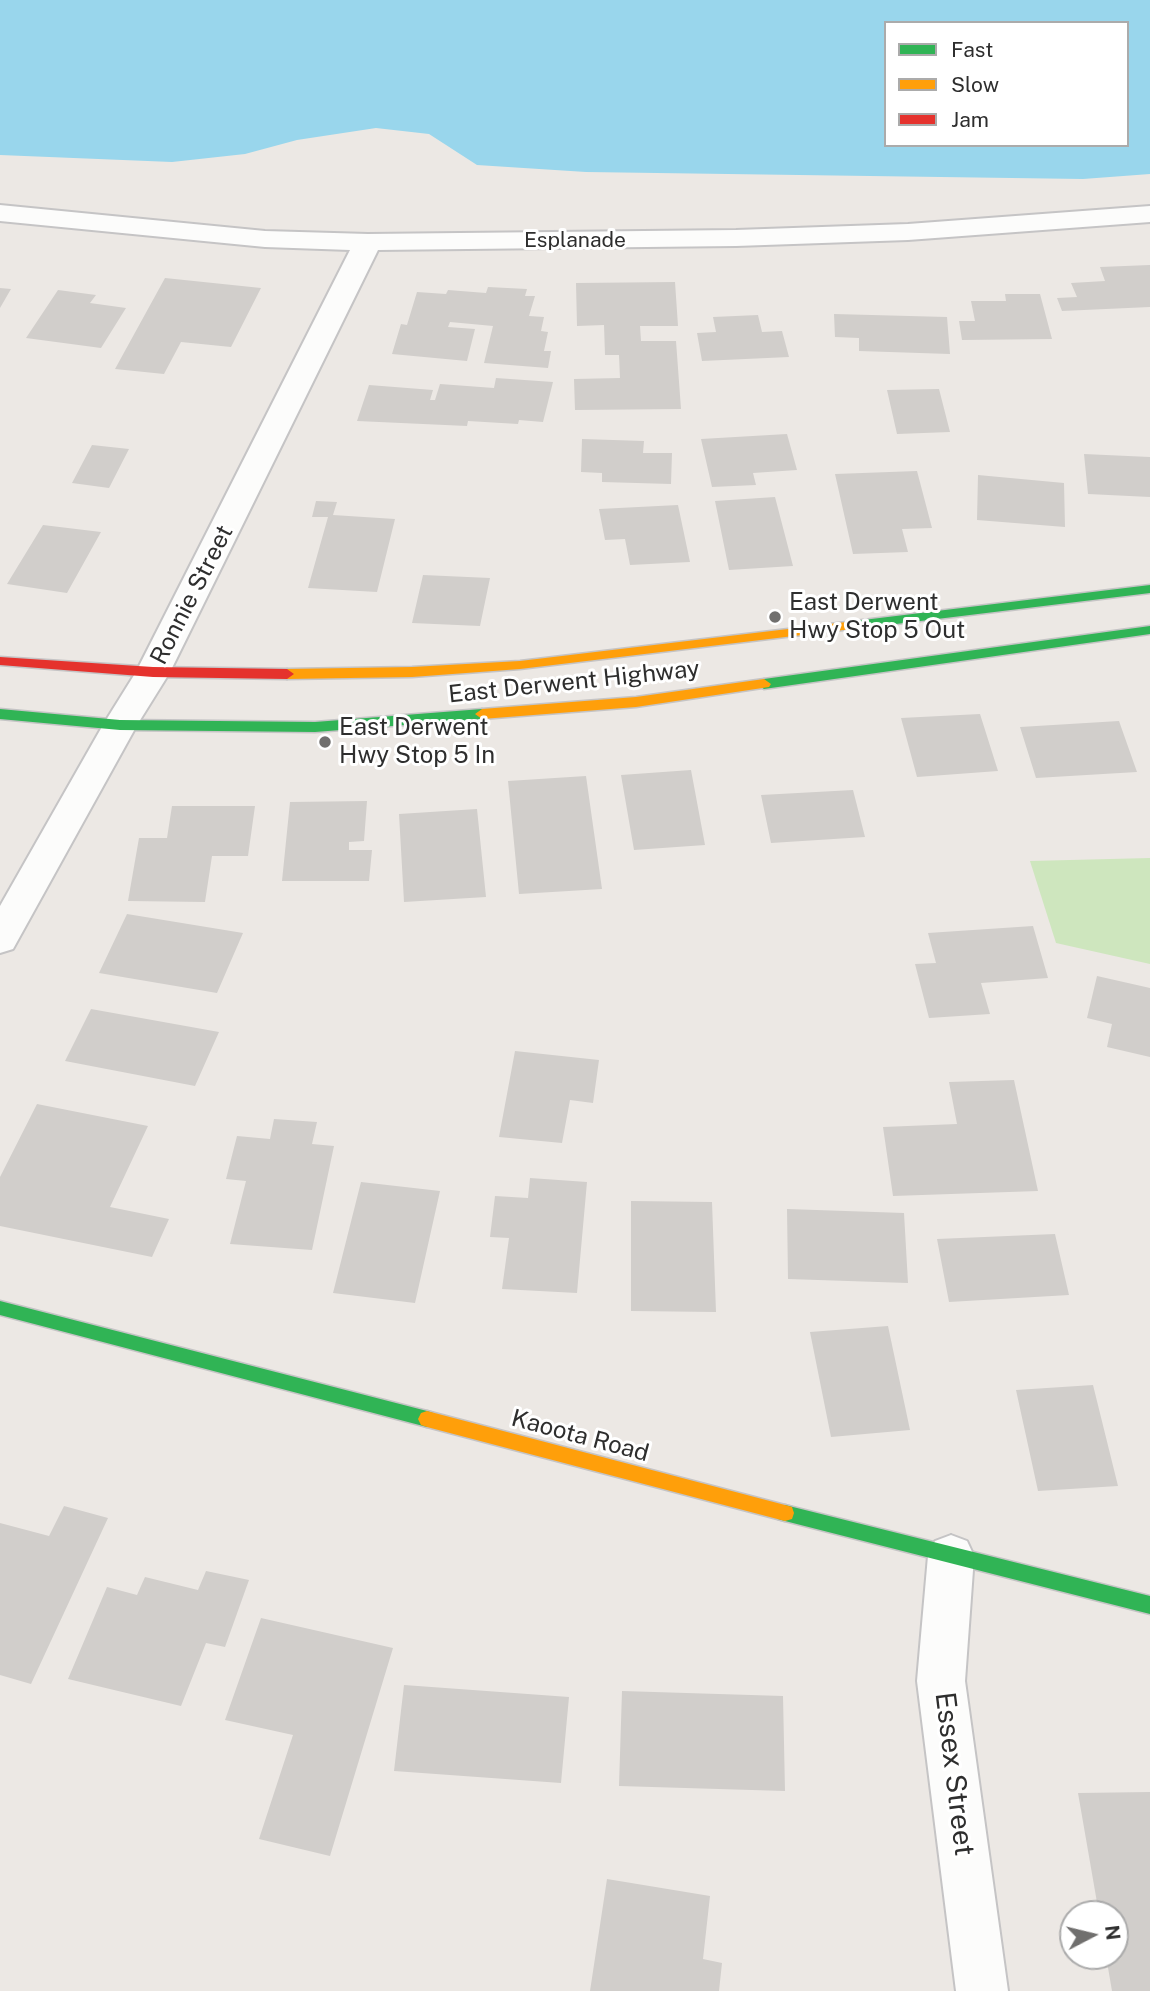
<!DOCTYPE html>
<html>
<head>
<meta charset="utf-8">
<style>
	body { margin:0 }
	#map { position:relative; width:1150px; height:1991px; overflow:hidden; background:#ece8e4; font-family:"Public Sans",sans-serif }
	canvas { display:block }
	.legend { position:absolute; left:884px; top:21px; width:245px; height:126px; box-sizing:border-box; background:#fff; border:2px solid #ababab; margin:0; padding:9px 12px; list-style:none; font-size:21px; color:#2e2e2e }
	.legend li { display:flex; align-items:center; gap:14px; height:35px }
	.legend b { width:35px; border:2px solid #ababab }
	.north { position:absolute; left:1059px; top:1900px; width:70px; height:70px; box-sizing:border-box; background:#fff; border:2px solid #ababab; border-radius:50%; rotate:83deg; font-size:19px; font-weight:700; line-height:28px; text-align:center; color:#2e2e2e }
	.north::after { content:''; display:block; margin:auto; width:24px; height:32px; background:#706f6e; clip-path:polygon(50% 0,100% 100%,50% 72%,0 100%) }
</style>
</head>
<body>
<div id="map">
<canvas width="1150" height="1991"></canvas>
<ul class="legend">
<li><b style="height:9px;background:#30b455"></b>Fast</li>
<li><b style="height:9px;background:#ff9f0a"></b>Slow</li>
<li><b style="height:9px;background:#e5322d"></b>Jam</li>
</ul>
<div class="north">N</div>
</div>
<script>
const ctx = document.querySelector('canvas').getContext('2d');
ctx.lineJoin = 'round';
function paint(path, color) { ctx.fillStyle = color; ctx.fill(path, 'evenodd'); }
const shape = rows => new Path2D(rows.map(r => 'M' + r).join(''));
function strokePath(path, color, width, dash) { ctx.strokeStyle = color; ctx.lineWidth = width; ctx.lineCap = dash ? 'butt' : 'round'; ctx.setLineDash(dash || []); ctx.stroke(path); }
function label(font, color, halo, rows, align = 'center') {
  ctx.font = font + ' "Public Sans",sans-serif'; ctx.lineWidth = 6; ctx.setLineDash([]); ctx.textBaseline = 'middle'; ctx.strokeStyle = halo; ctx.fillStyle = color; for (const [text, x, y, turn = 0] of rows) {
    ctx.save(); ctx.translate(x, y); ctx.rotate((+turn || 0) * Math.PI / 180); ctx.textAlign = isNaN(turn) ? turn : align; if (halo) ctx.strokeText(text, 0, 0); ctx.fillText(text, 0, 0); ctx.restore();
  }
}
paint(shape([
	[1150,858,1150,964,1056,943,1030,861]
]), '#cee6be');
paint(shape([
	[0,0,1150,0,1150,174,1083,179,586,172,477,165,429,134,376,128,297,140,245,154,172,162,0,155],
	[886,23,1127,23,1127,145,886,145]
]), '#99d6ec');
paint(shape([
	[1150,265,1150,307,1062,311,1057,298,1077,297,1071,283,1105,281,1100,267],
	[165,278,261,288,231,347,181,342,164,374,115,369],
	[675,282,678,326,640,326,641,341,676,341,681,409,575,410,574,379,620,378,619,355,605,355,604,325,577,326,576,283],
	[488,287,527,289,525,296,535,296,529,316,544,317,541,331,548,332,544,351,551,351,548,368,484,363,493,326,450,322,448,327,475,329,467,361,392,354,401,324,407,325,417,292,446,294,448,290,486,293],
	[0,288,11,289,0,308],
	[58,290,96,295,90,303,126,308,101,348,26,338],
	[1005,294,1040,294,1052,339,962,340,959,321,975,321,971,301,1006,301],
	[834,314,947,317,950,354,859,351,859,338,835,337],
	[758,315,762,332,782,331,789,357,702,361,697,333,716,332,713,317],
	[496,378,553,382,543,422,519,420,518,424,468,421,467,426,357,421,369,385,433,390,430,400,435,400,440,384,494,388],
	[939,389,950,432,897,434,887,390],
	[787,434,797,470,753,473,756,485,712,487,701,439],
	[582,439,644,441,643,453,672,453,671,484,602,482,602,473,581,472],
	[92,445,129,449,109,488,72,483],
	[1084,454,1150,457,1150,497,1088,494],
	[917,471,932,528,902,529,908,552,853,554,835,474],
	[978,475,1064,483,1065,527,977,520],
	[775,497,793,566,729,570,715,501],
	[316,501,337,502,333,515,395,519,377,592,308,588,328,517,312,517],
	[678,505,690,562,630,565,625,539,605,540,599,509],
	[43,525,101,532,67,593,7,584],
	[423,575,490,578,480,626,412,623],
	[980,714,998,771,917,777,901,718],
	[1119,721,1137,772,1036,778,1020,727],
	[691,770,705,845,634,850,621,775],
	[586,776,602,889,519,894,508,781],
	[853,790,865,837,771,843,761,795],
	[367,801,364,841,349,842,349,850,372,850,369,881,282,881,290,802],
	[172,806,255,806,248,856,212,856,205,902,128,901,139,838,167,838],
	[477,809,486,897,404,902,399,814],
	[127,914,243,933,217,993,99,973],
	[1033,926,1048,978,981,983,990,1014,929,1018,915,964,936,963,928,933],
	[1097,976,1150,988,1150,1057,1107,1047,1112,1024,1087,1018],
	[91,1009,219,1032,195,1086,65,1061],
	[515,1051,599,1060,593,1103,570,1100,562,1143,499,1137],
	[1014,1080,1038,1191,893,1196,883,1127,957,1124,949,1082],
	[37,1104,148,1126,110,1207,169,1219,152,1257,0,1226,0,1177],
	[274,1119,317,1122,312,1144,334,1146,312,1250,230,1244,246,1181,226,1179,237,1136,270,1139],
	[530,1178,587,1182,577,1293,502,1289,509,1238,490,1237,495,1196,528,1198],
	[361,1182,440,1191,415,1303,333,1293],
	[631,1201,712,1202,716,1312,631,1311],
	[787,1209,904,1213,908,1283,788,1279],
	[1055,1234,1069,1295,949,1302,937,1239],
	[888,1326,910,1430,831,1437,810,1332],
	[1093,1385,1118,1486,1038,1491,1016,1390],
	[64,1506,108,1518,31,1684,0,1675,0,1523,49,1536],
	[206,1571,249,1580,225,1647,206,1643,181,1706,68,1679,107,1587,137,1595,145,1577,198,1590],
	[261,1618,393,1648,330,1856,259,1839,293,1735,225,1720],
	[404,1685,569,1697,561,1783,394,1771],
	[622,1691,783,1696,785,1791,619,1786],
	[1150,1792,1150,1991,1112,1991,1106,1956,1115,1956,1115,1914,1099,1914,1078,1793],
	[607,1879,710,1896,703,1959,722,1963,719,1991,590,1991]
]), '#d1cecb');
const street = shape([
	[0,205,265,231,368,234,736,230,908,224,1150,206,1150,222,908,240,736,246,378,250,170,672,137,725,13,949,0,953,0,906,103,725,136,672,350,250,265,247,0,221,0,205],
	[951,1535,967,1541,974,1556,965,1681,1008,1991,956,1991,917,1681,928,1556,935,1541,951,1535]
]);
const fast = shape([
	[1150,585,1150,593,855,629,848,625,855,621,1150,585],
	[1150,626,1150,634,764,689,757,684,764,679,1150,626],
	[0,709,120,720,315,722,482,709,489,714,482,719,315,732,120,730,0,719,0,709],
	[0,1301,427,1411,433,1413,436,1419,433,1425,427,1427,0,1315,0,1301],
	[785,1505,1150,1596,1150,1614,785,1521,778,1519,776,1513,778,1507,785,1505]
]);
const slow = shape([
	[855,621,860,622,862,625,860,628,520,669,412,677,287,679,280,674,287,669,412,667,520,661,855,621],
	[764,679,771,684,769,687,636,707,482,719,475,714,482,709,636,697,764,679],
	[427,1411,785,1505,792,1507,794,1513,792,1519,785,1521,427,1427,421,1425,418,1419,421,1413,427,1411]
]);
const jam = shape([
	[0,657,153,667,287,669,294,674,287,679,153,677,0,665,0,657]
]);
strokePath(street, '#c5c4c5', 4);
strokePath(fast, '#c5c4c5', 3);
strokePath(slow, '#c5c4c5', 3);
strokePath(jam, '#c5c4c5', 3);
paint(street, '#fcfcfb');
paint(fast, '#30b455');
paint(slow, '#ff9f0a');
paint(jam, '#e5322d');
for (const [x, y, r, color] of [
	[775,617,7,"#706f6e"],
	[325,742,7,"#706f6e"]
]) { const dot = new Path2D(); dot.arc(x, y, r, 0, 2 * Math.PI); ctx.fillStyle = color; ctx.fill(dot); strokePath(dot, '#fff', 2.5); }
label('21px', '#2e2e2e', '#fff', [
	["Esplanade",575,241]
]);
label('24px', '#2e2e2e', '#fff', [
	["Ronnie Street",192,595,-63],
	["East Derwent Highway",574,682,-6],
	["Kaoota Road",580,1436,15]
]);
label('24px', '#2e2e2e', '#fff', [
	["East Derwent",789,603],
	["Hwy Stop 5 Out",789,631],
	["East Derwent",339,728],
	["Hwy Stop 5 In",339,756]
], 'left');
label('28px', '#2e2e2e', '#fff', [
	["Essex Street",954,1774,83]
]);
</script>
</body>
</html>
